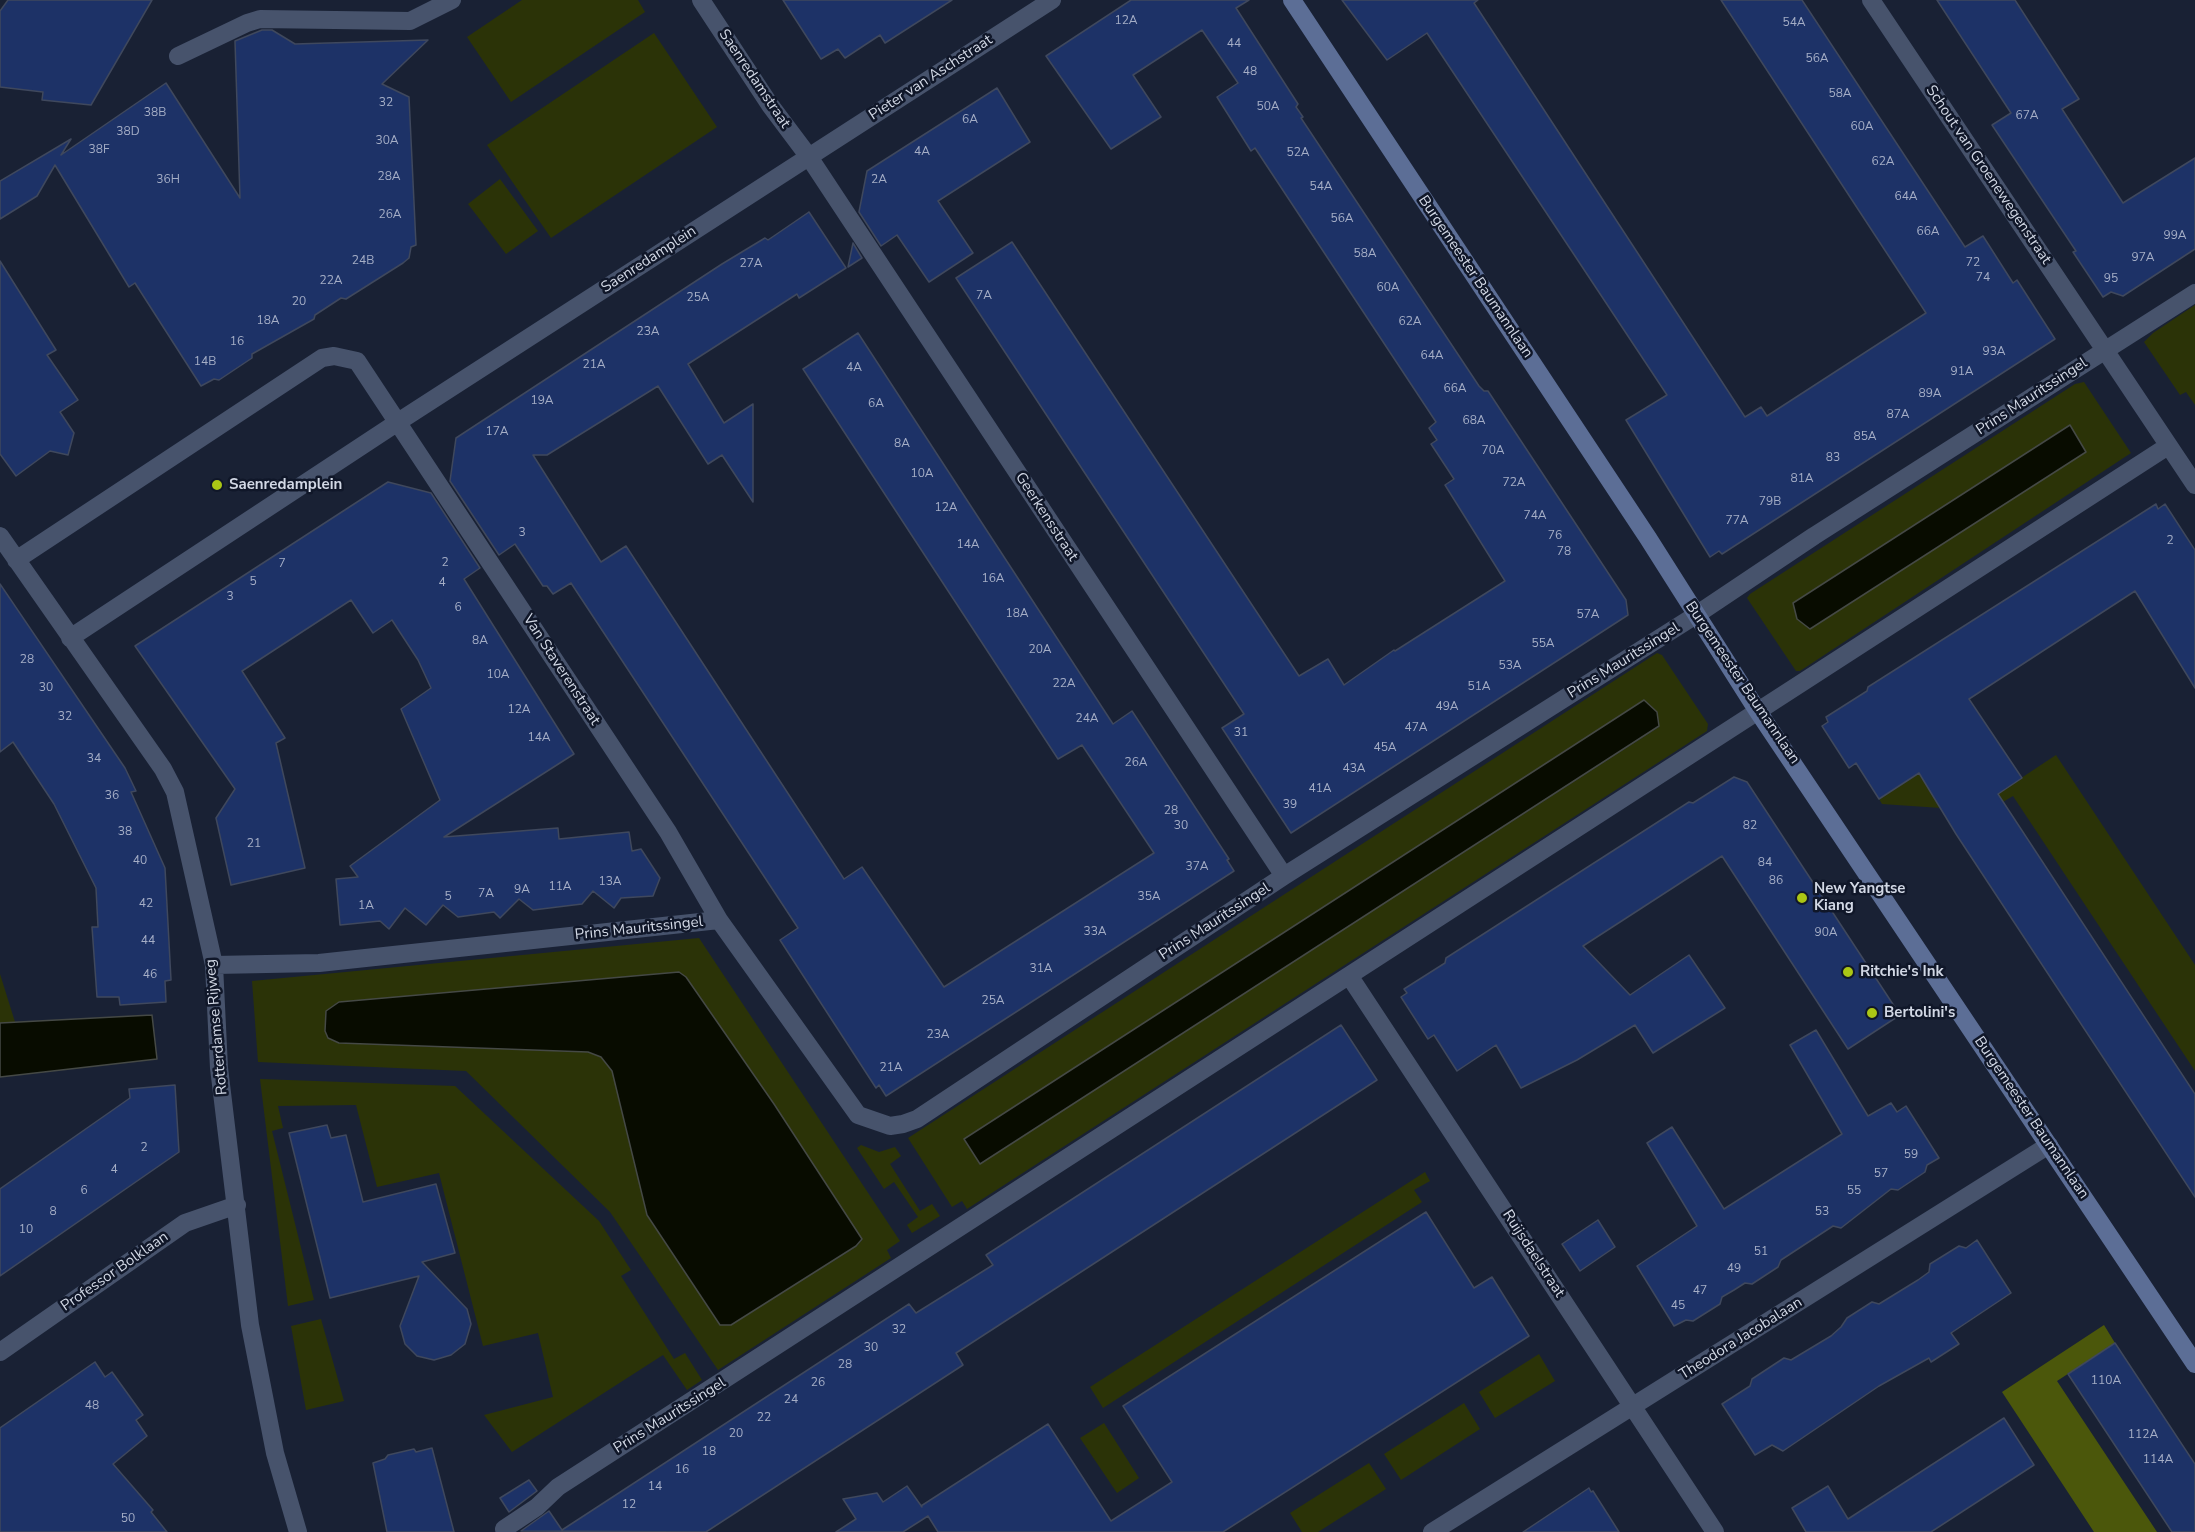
<!DOCTYPE html>
<html>
<head>
<meta charset="utf-8">
<style>
	body { margin:0 }
	canvas { display:block; background:#192134 }
</style>
</head>
<body>
<canvas width="2195" height="1532"></canvas>
<script>
const ctx = document.querySelector('canvas').getContext('2d');
ctx.lineJoin = 'round';
function paint(path, color) { ctx.fillStyle = color; ctx.fill(path, 'evenodd'); }
const shape = rows => new Path2D(rows.map(r => 'M' + r).join(''));
function strokePath(path, color, width, dash) { ctx.strokeStyle = color; ctx.lineWidth = width; ctx.lineCap = dash ? 'butt' : 'round'; ctx.setLineDash(dash || []); ctx.stroke(path); }
function label(font, color, halo, rows, align = 'center') {
  ctx.font = font + ' "Nunito Sans",sans-serif'; ctx.lineWidth = 5; ctx.setLineDash([]); ctx.textBaseline = 'middle'; ctx.strokeStyle = halo; ctx.fillStyle = color; for (const [text, x, y, turn = 0] of rows) {
    ctx.save(); ctx.translate(x, y); ctx.rotate((+turn || 0) * Math.PI / 180); ctx.textAlign = isNaN(turn) ? turn : align; if (halo) ctx.strokeText(text, 0, 0); ctx.fillText(text, 0, 0); ctx.restore();
  }
}
paint(shape([
	[522,0,638,0,645,12,511,102,467,37],
	[654,33,717,127,551,238,487,145],
	[500,179,538,231,506,254,468,204],
	[2195,305,2195,405,2186,392,2180,395,2144,342,2153,333],
	[2084,382,2131,453,1800,671,1796,671,1747,598,1750,594,2075,384],
	[2069,425,2085,452,1793,603],
	[1657,653,1662,655,1708,724,1707,731,967,1209,962,1201,952,1207,908,1138],
	[1644,700,1657,712,1659,727,980,1164,964,1139],
	[1964,743,1997,794,2056,755,2195,965,2195,1071,2013,796,2003,802,1941,808,1882,804,1879,799],
	[699,938,900,1241,887,1250,891,1258,718,1370,610,1212,466,1071,258,1062,252,981],
	[679,972,774,1104,862,1240,856,1247,731,1325,647,1215,612,1071,601,1057,588,1052,333,1004],
	[0,974,15,1022,0,1023],
	[260,1079,455,1086,599,1221,631,1270,621,1276,674,1359,685,1353,702,1380,687,1390,663,1355,512,1452,484,1415,553,1397,538,1333,483,1346,439,1173,377,1187,356,1105,278,1106,283,1128,272,1131,314,1300,288,1306],
	[861,1145,879,1152,895,1147,901,1156,890,1164,920,1211,932,1204,940,1216,912,1233,907,1225,918,1217,894,1182,884,1189,857,1148],
	[1425,1172,1430,1181,1414,1190,1422,1202,1103,1408,1090,1387],
	[321,1319,344,1401,306,1410,291,1326],
	[1539,1354,1555,1381,1495,1418,1479,1392],
	[1464,1403,1480,1429,1401,1480,1384,1454],
	[1104,1423,1139,1478,1117,1493,1080,1438],
	[1369,1463,1386,1489,1318,1532,1302,1532,1290,1513]
]), '#2b3307');
paint(shape([
	[2104,1325,2115,1343,2057,1381,2157,1532,2094,1532,2002,1392]
]), '#4b570b');
const water = shape([
	[2070,425,2086,452,1810,629,1797,619,1793,603,2070,425],
	[1644,700,1657,712,1659,726,980,1164,964,1139,1644,700],
	[679,972,686,977,774,1104,862,1239,856,1246,731,1325,720,1325,647,1215,612,1071,601,1057,588,1052,339,1043,328,1038,325,1031,326,1011,339,1002,679,972],
	[152,1015,157,1059,0,1077,0,1023,152,1015]
]);
paint(water, '#080c00');
strokePath(water, '#454945', 1.5);
const building = shape([
	[8,0,152,0,91,105,42,100,43,92,0,87,0,11,8,0],
	[783,0,952,0,885,43,880,35,845,58,838,49,821,59,783,0],
	[1131,0,1249,0,1236,8,1298,104,1296,107,1303,117,1301,118,1479,386,1484,391,1488,391,1626,600,1628,615,1291,833,1222,728,1244,714,956,278,1012,242,1299,676,1328,659,1344,685,1394,650,1395,651,1505,581,1445,485,1454,479,1431,444,1437,440,1429,428,1436,422,1255,148,1251,151,1217,97,1238,83,1202,30,1133,75,1161,117,1111,149,1046,56,1131,0],
	[1342,0,1478,0,1474,3,1745,417,1761,407,1767,416,1926,313,1721,0,1802,0,1965,247,1983,236,2013,283,2017,280,2055,339,1722,554,1719,551,1710,557,1626,420,1667,395,1571,250,1427,33,1387,60,1342,0],
	[1937,0,2015,0,2079,99,2062,109,2123,203,2195,158,2195,249,2123,296,2111,292,2103,297,2073,252,2076,251,1992,125,2011,113,1937,0],
	[262,30,272,30,295,44,428,40,382,84,409,97,416,245,411,247,409,258,403,263,346,299,341,298,315,315,314,319,252,354,252,358,219,380,214,379,201,386,135,283,129,287,55,165,37,196,0,219,0,181,71,139,61,155,166,83,240,198,235,41,262,30],
	[997,88,1030,142,938,201,973,253,929,282,897,235,881,246,859,212,867,171,997,88],
	[809,212,846,268,799,298,797,294,688,364,724,423,753,404,753,502,722,455,708,464,658,386,547,455,533,455,601,562,626,546,844,879,862,867,944,987,1154,853,1082,745,1058,759,803,369,858,333,1113,724,1132,711,1229,859,1227,860,1234,871,886,1096,879,1085,876,1088,780,940,798,928,571,583,553,594,547,586,543,586,515,544,499,555,450,481,456,438,722,264,765,238,768,240,809,212],
	[853,243,862,258,848,267,853,243],
	[0,261,56,350,47,355,78,400,60,412,74,433,68,455,50,451,16,476,0,454,0,261],
	[388,482,431,493,480,568,464,579,574,754,444,837,558,828,559,839,629,832,632,851,641,849,660,878,653,896,621,898,614,908,593,891,582,904,533,910,519,899,500,918,494,912,458,917,443,905,426,925,405,908,389,929,380,921,340,925,336,879,358,877,350,866,440,800,401,709,431,688,418,660,392,620,373,633,351,600,242,671,285,738,276,743,305,868,231,885,216,818,235,789,135,646,388,482],
	[2156,504,2158,509,2165,504,2195,550,2195,688,2135,591,1969,699,2022,778,1998,794,2195,1094,2195,1197,1956,834,1919,773,1879,799,1856,763,1849,768,1822,726,1828,722,1826,717,1867,691,1868,687,2156,504],
	[0,584,125,768,136,791,131,792,165,868,171,980,165,981,166,1002,120,1005,119,997,97,997,92,927,98,927,96,888,54,804,13,742,0,752,0,584],
	[1734,777,1747,782,1900,1015,1848,1049,1722,856,1583,946,1630,995,1689,955,1725,1008,1653,1053,1635,1025,1577,1060,1521,1088,1496,1045,1457,1071,1434,1035,1428,1039,1401,997,1407,993,1404,989,1445,963,1446,958,1689,802,1693,803,1734,777],
	[1341,1025,1377,1080,956,1353,963,1365,706,1532,521,1531,549,1511,562,1530,909,1304,916,1313,993,1265,986,1255,1341,1025],
	[1816,1030,1868,1116,1891,1103,1897,1112,1906,1106,1939,1158,1927,1165,1925,1172,1898,1190,1891,1189,1841,1228,1833,1226,1781,1260,1778,1267,1752,1284,1745,1283,1734,1290,1722,1297,1720,1304,1693,1321,1686,1320,1674,1326,1637,1266,1697,1226,1647,1143,1672,1127,1724,1209,1842,1134,1790,1045,1816,1030],
	[175,1085,179,1152,0,1276,0,1189,130,1098,129,1089,175,1085],
	[327,1125,331,1138,346,1135,363,1202,436,1184,455,1253,422,1262,467,1309,471,1324,465,1344,451,1355,434,1360,417,1356,405,1344,400,1326,419,1276,330,1298,289,1133,327,1125],
	[1426,1212,1474,1288,1492,1277,1529,1336,1223,1532,938,1532,928,1516,903,1532,836,1532,856,1519,843,1499,877,1493,883,1502,907,1486,922,1507,921,1506,1048,1424,1111,1521,1172,1482,1123,1406,1426,1212],
	[1598,1220,1615,1247,1580,1271,1562,1244,1598,1220],
	[1977,1240,2011,1293,1951,1333,1959,1344,1931,1362,1929,1358,1879,1386,1783,1451,1772,1445,1755,1455,1722,1404,1750,1386,1752,1379,1784,1358,1791,1360,1831,1336,1841,1327,1847,1318,1872,1302,1879,1304,1918,1280,1929,1272,1930,1264,1959,1246,1966,1248,1977,1240],
	[2115,1343,2195,1464,2195,1532,2172,1532,2068,1374,2115,1343],
	[95,1362,105,1377,112,1372,143,1415,136,1420,147,1436,113,1464,153,1510,151,1512,167,1532,0,1532,0,1428,95,1362],
	[2004,1418,2034,1465,1931,1532,1806,1532,1792,1508,1828,1486,1848,1519,2004,1418],
	[432,1448,454,1532,387,1532,373,1463,385,1459,388,1455,414,1449,416,1452,432,1448],
	[529,1480,537,1491,509,1512,500,1498,529,1480],
	[1589,1488,1591,1492,1593,1491,1619,1532,1523,1532,1589,1488]
]);
paint(building, '#1d3267');
strokePath(building, '#3f485d', 1.5);
strokePath(shape([
	[701,0,770,105,809,157,1284,876],
	[1871,0,2195,485],
	[178,56,247,23,260,19,410,21,452,0],
	[0,536,163,769,175,792,214,965,219,1068,250,1325,275,1453,298,1532],
	[16,560,322,358,334,356,357,361,668,832,719,920,858,1115,890,1126,903,1124,917,1119,1284,876,1696,615,1814,536,2195,293],
	[70,638,398,422,1052,0],
	[214,965,319,963,719,920],
	[1350,977,1715,1532],
	[0,1352,185,1223,237,1205],
	[504,1529,537,1507,558,1487,2168,446],
	[1432,1532,2049,1145]
]), '#47536c', 18);
strokePath(shape([
	[1292,0,1648,538,1757,710,2195,1364]
]), '#5c6e96', 18);
for (const [x, y, r, color] of [
	[217,485,6,"#abc615"],
	[1802,898,6,"#abc615"],
	[1848,972,6,"#abc615"],
	[1872,1013,6,"#abc615"]
]) { const dot = new Path2D(); dot.arc(x, y, r, 0, 2 * Math.PI); ctx.fillStyle = color; ctx.fill(dot); strokePath(dot, '#101729', 2); }
label('12px', '#a5aec6', null, [
	["12A",1126,21],
	["54A",1794,23],
	["44",1234,44],
	["56A",1817,59],
	["48",1250,72],
	["58A",1840,94],
	["32",386,103],
	["50A",1268,107],
	["38B",155,113],
	["67A",2027,116],
	["6A",970,120],
	["60A",1862,127],
	["38D",128,132],
	["30A",387,141],
	["38F",99,150],
	["4A",922,152],
	["52A",1298,153],
	["62A",1883,162],
	["28A",389,177],
	["36H",168,180],
	["2A",879,180],
	["54A",1321,187],
	["64A",1906,197],
	["26A",390,215],
	["56A",1342,219],
	["66A",1928,232],
	["99A",2175,236],
	["58A",1365,254],
	["97A",2143,258],
	["24B",363,261],
	["72",1973,263],
	["27A",751,264],
	["74",1983,278],
	["95",2111,279],
	["22A",331,281],
	["60A",1388,288],
	["7A",984,296],
	["25A",698,298],
	["20",299,302],
	["18A",268,321],
	["62A",1410,322],
	["23A",648,332],
	["16",237,342],
	["93A",1994,352],
	["64A",1432,356],
	["14B",205,362],
	["21A",594,365],
	["4A",854,368],
	["91A",1962,372],
	["66A",1455,389],
	["89A",1930,394],
	["19A",542,401],
	["6A",876,404],
	["87A",1898,415],
	["68A",1474,421],
	["17A",497,432],
	["85A",1865,437],
	["8A",902,444],
	["70A",1493,451],
	["83",1833,458],
	["10A",922,474],
	["81A",1802,479],
	["72A",1514,483],
	["79B",1770,502],
	["12A",946,508],
	["74A",1535,516],
	["77A",1737,521],
	["3",522,533],
	["76",1555,536],
	["2",2170,541],
	["14A",968,545],
	["78",1564,552],
	["2",445,563],
	["7",282,564],
	["16A",993,579],
	["5",253,582],
	["4",442,583],
	["3",230,597],
	["6",458,608],
	["18A",1017,614],
	["57A",1588,615],
	["8A",480,641],
	["55A",1543,644],
	["20A",1040,650],
	["28",27,660],
	["53A",1510,666],
	["10A",498,675],
	["22A",1064,684],
	["51A",1479,687],
	["30",46,688],
	["49A",1447,707],
	["12A",519,710],
	["32",65,717],
	["24A",1087,719],
	["47A",1416,728],
	["31",1241,733],
	["14A",539,738],
	["45A",1385,748],
	["34",94,759],
	["26A",1136,763],
	["43A",1354,769],
	["41A",1320,789],
	["36",112,796],
	["39",1290,805],
	["28",1171,811],
	["30",1181,826],
	["82",1750,826],
	["38",125,832],
	["21",254,844],
	["40",140,861],
	["84",1765,863],
	["37A",1197,867],
	["86",1776,881],
	["13A",610,882],
	["11A",560,887],
	["9A",522,890],
	["7A",486,894],
	["5",448,897],
	["35A",1149,897],
	["42",146,904],
	["1A",366,906],
	["33A",1095,932],
	["90A",1826,933],
	["44",148,941],
	["31A",1041,969],
	["46",150,975],
	["25A",993,1001],
	["23A",938,1035],
	["21A",891,1068],
	["2",144,1148],
	["59",1911,1155],
	["4",114,1170],
	["57",1881,1174],
	["6",84,1191],
	["55",1854,1191],
	["8",53,1212],
	["53",1822,1212],
	["10",26,1230],
	["51",1761,1252],
	["49",1734,1269],
	["47",1700,1291],
	["45",1678,1306],
	["32",899,1330],
	["30",871,1348],
	["28",845,1365],
	["110A",2106,1381],
	["26",818,1383],
	["24",791,1400],
	["48",92,1406],
	["22",764,1418],
	["20",736,1434],
	["112A",2143,1435],
	["18",709,1452],
	["114A",2158,1460],
	["16",682,1470],
	["14",655,1487],
	["12",629,1505],
	["50",128,1519]
]);
label('15px', '#d2d8e5', '#101729', [
	["Pieter van Aschstraat",931,78,-33],
	["Saenredamstraat",754,79,56],
	["Schout van Groenewegenstraat",1988,175,56],
	["Saenredamplein",649,260,-33],
	["Burgemeester Baumannlaan",1475,277,56],
	["Prins Mauritssingel",2032,397,-33],
	["Geerkensstraat",1046,517,57],
	["Prins Mauritssingel",1624,661,-32],
	["Van Staverenstraat",561,670,57],
	["Burgemeester Baumannlaan",1742,683,56],
	["Prins Mauritssingel",1215,922,-33],
	["Prins Mauritssingel",639,929,-6],
	["Rotterdamse Rijweg",217,1027,-95],
	["Burgemeester Baumannlaan",2031,1118,56],
	["Ruijsdaelstraat",1533,1254,57],
	["Professor Bolklaan",115,1272,-35],
	["Theodora Jacobalaan",1741,1339,-32],
	["Prins Mauritssingel",670,1416,-32]
]);
label('bold 15px', '#d2d8e5', '#101729', [
	["Saenredamplein",229,485],
	["New Yangtse",1814,889],
	["Kiang",1814,906],
	["Ritchie's Ink",1860,972],
	["Bertolini's",1884,1013]
], 'left');
</script>
</body>
</html>
